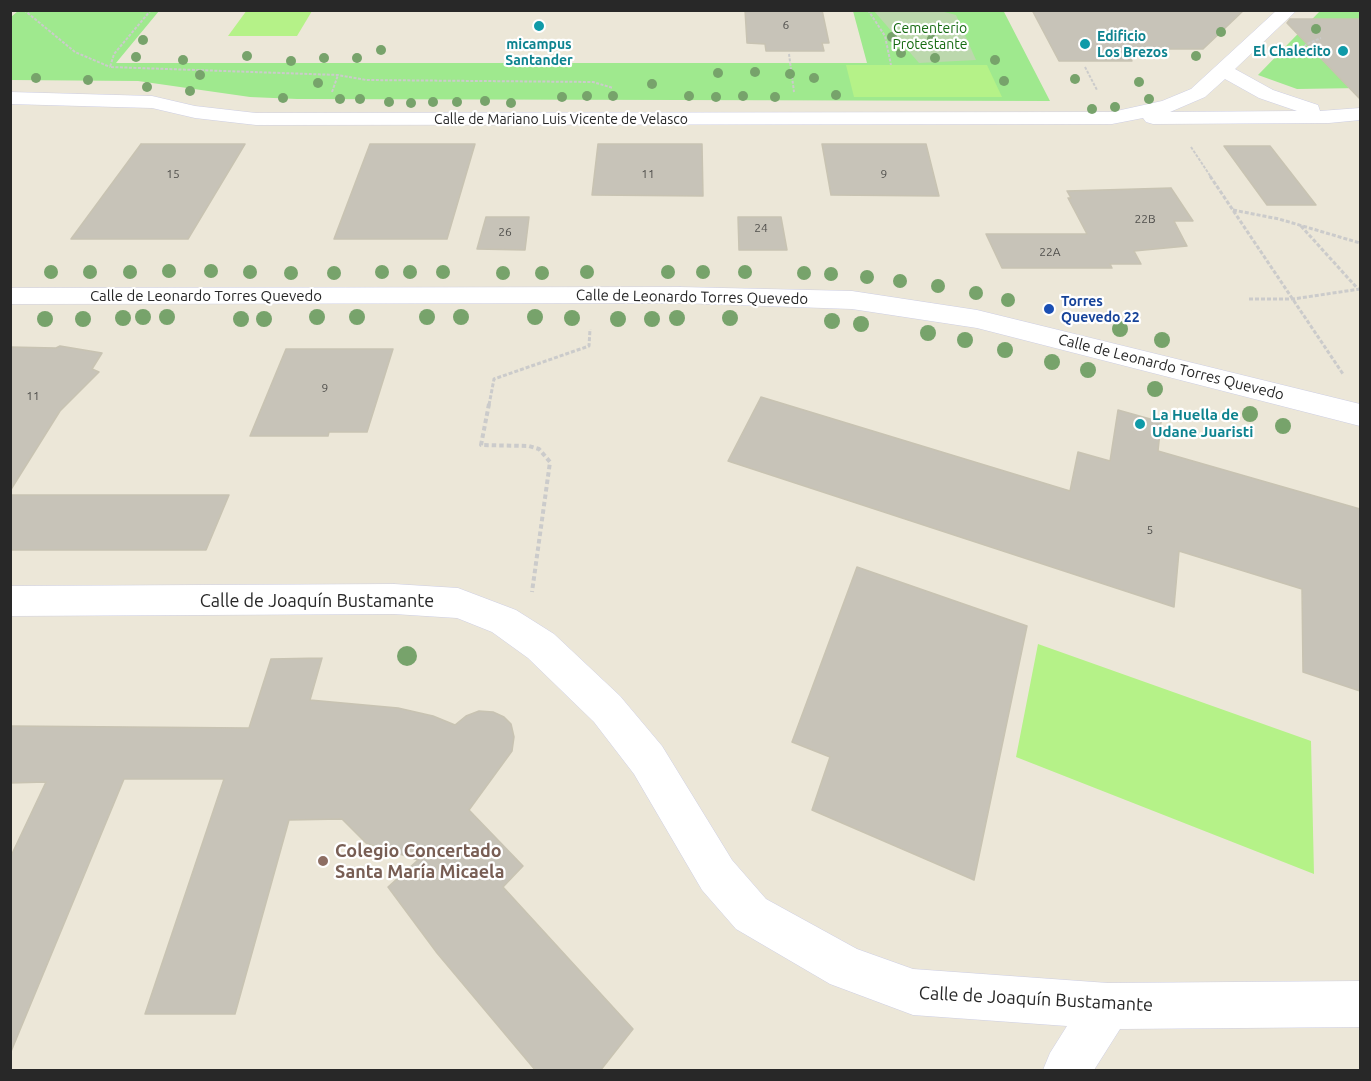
<!DOCTYPE html>
<html>
<head>
<meta charset="utf-8">
<style>
	body { margin:0 }
	#map { position:relative; width:1371px; height:1081px; overflow:hidden; background:#ece7d8; font-family:Ubuntu,sans-serif }
	canvas { display:block }
	.frame { position:absolute; inset:0; border:12px solid #282828; pointer-events:none }
</style>
</head>
<body>
<div id="map">
<canvas width="1371" height="1081"></canvas>
<div class="frame"></div>
</div>
<script>
const ctx = document.querySelector('canvas').getContext('2d');
ctx.lineJoin = 'round';
function paint(path, color) { ctx.fillStyle = color; ctx.fill(path, 'evenodd'); }
const shape = rows => new Path2D(rows.map(r => 'M' + r).join(''));
function strokePath(path, color, width, dash) { ctx.strokeStyle = color; ctx.lineWidth = width; ctx.lineCap = dash ? 'butt' : 'round'; ctx.setLineDash(dash || []); ctx.stroke(path); }
function label(font, color, halo, rows, align = 'center') {
  ctx.font = font + ' Ubuntu,sans-serif'; ctx.lineWidth = 4.5; ctx.setLineDash([]); ctx.textBaseline = 'middle'; ctx.strokeStyle = halo; ctx.fillStyle = color; for (const [text, x, y, turn = 0] of rows) {
    ctx.save(); ctx.translate(x, y); ctx.rotate((+turn || 0) * Math.PI / 180); ctx.textAlign = isNaN(turn) ? turn : align; if (halo) ctx.strokeText(text, 0, 0); ctx.fillText(text, 0, 0); ctx.restore();
  }
}
paint(shape([
	[1003,10,1050,101,297,99,250,97,138,81,11,80,11,17,18,11,159,11,116,63,867,63,853,11],
	[1320,11,1360,11,1360,88,1297,89,1258,75]
]), '#9fe98e');
paint(shape([
	[874,11,940,11,956,15,976,60,919,63]
]), '#bcd8ad');
paint(shape([
	[247,10,312,10,312,11,297,36,228,36],
	[846,65,987,65,1002,97,854,97],
	[1038,644,1311,741,1314,874,1016,757]
]), '#b5f288');
const building = shape([
	[745,10,822,10,829,43,822,43,824,51,766,51,765,44,747,43,745,10],
	[1032,10,1244,10,1203,49,1123,49,1132,61,1059,61,1032,10],
	[1290,19,1360,19,1360,99,1287,23,1290,19],
	[141,144,245,144,188,239,71,239,141,144],
	[370,144,475,144,447,239,334,239,370,144],
	[598,144,702,144,703,196,592,195,598,144],
	[822,144,926,144,939,196,831,195,822,144],
	[1224,146,1270,146,1316,205,1267,205,1224,146],
	[1171,188,1193,221,1174,221,1187,246,1134,251,1141,264,1110,264,1112,268,1002,268,986,234,1087,234,1068,198,1071,198,1067,191,1171,188],
	[486,217,529,217,525,250,477,249,486,217],
	[738,217,781,217,787,250,739,250,738,217],
	[60,346,102,353,92,369,99,372,60,411,10,491,10,347,56,348,60,346],
	[286,349,393,349,367,432,329,432,328,436,250,436,286,349],
	[761,397,1070,491,1078,452,1110,461,1118,410,1161,422,1158,451,1360,509,1360,691,1303,672,1302,589,1179,551,1174,607,728,461,761,397],
	[10,495,229,495,206,550,10,550,10,495],
	[857,567,1027,626,974,880,812,810,830,757,792,742,857,567],
	[322,658,310,700,398,708,433,716,455,725,466,716,479,711,493,712,504,717,511,724,514,737,512,751,469,810,523,866,503,887,633,1029,600,1071,536,1071,437,953,388,887,418,860,366,843,342,819,289,820,235,1014,145,1014,224,779,124,779,10,1054,10,858,46,782,10,783,10,726,249,728,271,659,322,658]
]);
paint(building, '#c7c3b8');
strokePath(building, '#c8c3b2', 1.5);
const street = shape([
	[1277,10,1297,10,1235,69,1273,90,1318,105,1320,111,1360,108,1360,120,1329,123,1153,124,1146,122,1143,118,1112,124,256,125,195,118,152,108,10,104,10,92,152,96,195,106,256,113,1112,112,1162,101,1191,89,1277,10],
	[1225,79,1259,98,1297,111,1170,112,1205,97,1225,79],
	[680,287,852,291,977,310,1360,404,1360,426,977,328,852,309,680,303,10,304,10,288,680,287],
	[394,584,458,588,516,610,554,634,620,696,662,746,732,860,766,899,857,949,913,969,1108,983,1360,981,1360,1027,1120,1029,1094,1070,1043,1070,1050,1053,1067,1026,913,1015,830,984,736,929,702,890,634,774,594,722,528,658,492,632,457,618,394,614,10,616,10,586,394,584]
]);
strokePath(street, '#cdcee3', 1);
strokePath(shape([
	[24,10,75,52,110,67],
	[151,10,114,54,110,67,338,75,366,80,593,82,613,88],
	[868,10,885,36,891,65],
	[789,54,794,92],
	[1281,55,1291,57,1307,44,1321,38],
	[1085,67,1097,90],
	[332,92,338,75],
	[1191,147,1211,177]
]), '#cbcbcb', 2, [3, 1.5]);
strokePath(shape([
	[1210,176,1343,374],
	[1233,210,1279,219,1360,243],
	[1301,226,1358,289],
	[1249,299,1293,299,1360,289],
	[489,405,494,379,589,346,590,329]
]), '#cbcbcb', 3, [4, 2]);
strokePath(shape([
	[489,404,481,445,529,446,539,449,550,462,532,592]
]), '#cbcbcb', 4, [4.5, 3]);
paint(street, '#fff');
ctx.fillStyle = '#77a36b';
for (const [x, y, r] of [
	[1316,29,5],
	[1221,32,5],
	[892,37,5],
	[932,39,5],
	[143,40,5],
	[381,50,5],
	[901,53,5],
	[247,56,5],
	[1196,56,5],
	[136,57,5],
	[324,58,5],
	[357,58,5],
	[935,58,5],
	[183,60,5],
	[995,60,5],
	[291,61,5],
	[755,72,5],
	[718,73,5],
	[790,74,5],
	[200,75,5],
	[36,78,5],
	[814,78,5],
	[1075,79,5],
	[88,80,5],
	[1004,81,5],
	[1139,82,5],
	[318,83,5],
	[652,84,5],
	[147,87,5],
	[190,91,5],
	[836,95,5],
	[587,96,5],
	[613,96,5],
	[689,96,5],
	[743,96,5],
	[562,97,5],
	[716,97,5],
	[775,97,5],
	[283,98,5],
	[340,99,5],
	[360,99,5],
	[1149,99,5],
	[485,101,5],
	[389,102,5],
	[433,102,5],
	[457,102,5],
	[411,103,5],
	[511,103,5],
	[1115,107,5],
	[1092,109,5],
	[169,271,7],
	[211,271,7],
	[51,272,7],
	[90,272,7],
	[130,272,7],
	[250,272,7],
	[382,272,7],
	[410,272,7],
	[443,272,7],
	[587,272,7],
	[668,272,7],
	[703,272,7],
	[745,272,7],
	[291,273,7],
	[334,273,7],
	[503,273,7],
	[542,273,7],
	[804,273,7],
	[831,274,7],
	[867,277,7],
	[900,281,7],
	[938,286,7],
	[976,293,7],
	[1008,300,7],
	[143,317,8],
	[167,317,8],
	[317,317,8],
	[357,317,8],
	[427,317,8],
	[461,317,8],
	[535,317,8],
	[123,318,8],
	[572,318,8],
	[677,318,8],
	[730,318,8],
	[45,319,8],
	[83,319,8],
	[241,319,8],
	[264,319,8],
	[618,319,8],
	[652,319,8],
	[832,321,8],
	[861,324,8],
	[1120,329,8],
	[928,333,8],
	[965,340,8],
	[1162,340,8],
	[1005,350,8],
	[1052,362,8],
	[1088,370,8],
	[1155,389,8],
	[1250,414,8],
	[1283,426,8],
	[407,656,10]
]) { ctx.beginPath(); ctx.arc(x, y, r, 0, 2 * Math.PI); ctx.fill(); }
for (const [x, y, r, color] of [
	[539,26,6,"#0f9aa8"],
	[1085,44,6,"#0f9aa8"],
	[1343,51,6,"#0f9aa8"],
	[1049,309,6,"#1a4fb4"],
	[1140,424,6,"#0f9aa8"],
	[323,861,6,"#8d6e63"]
]) { const dot = new Path2D(); dot.arc(x, y, r, 0, 2 * Math.PI); ctx.fillStyle = color; ctx.fill(dot); strokePath(dot, '#fff', 2); }
label('12px', '#504f4c', null, [
	["6",786,25],
	["15",173,174],
	["11",648,174],
	["9",884,174],
	["22B",1145,219],
	["24",761,228],
	["26",505,232],
	["22A",1050,252],
	["9",325,388],
	["11",33,396],
	["5",1150,530]
]);
label('14px', '#176b12', '#fff', [
	["Cementerio",930,28],
	["Protestante",930,44]
]);
label('bold 14px', '#0d838f', '#fff', [
	["Edificio",1097,36],
	["Los Brezos",1097,52],
	["micampus",539,44,"center"],
	["Santander",539,60,"center"],
	["El Chalecito",1331,51,"right"]
], 'left');
label('14px', '#282828', '#fff', [
	["Calle de Mariano Luis Vicente de Velasco",561,119]
]);
label('bold 14px', '#164399', '#fff', [
	["Torres",1061,301],
	["Quevedo 22",1061,317]
], 'left');
label('15px', '#282828', '#fff', [
	["Calle de Leonardo Torres Quevedo",206,296],
	["Calle de Leonardo Torres Quevedo",692,297,1],
	["Calle de Leonardo Torres Quevedo",1171,367,14]
]);
label('bold 15px', '#0d838f', '#fff', [
	["La Huella de",1152,415],
	["Udane Juaristi",1152,432]
], 'left');
label('18px', '#282828', '#fff', [
	["Calle de Joaquín Bustamante",317,601],
	["Calle de Joaquín Bustamante",1036,999,3]
]);
label('bold 18px', '#785e54', '#fff', [
	["Colegio Concertado",335,851],
	["Santa María Micaela",335,872]
], 'left');
</script>
</body>
</html>
